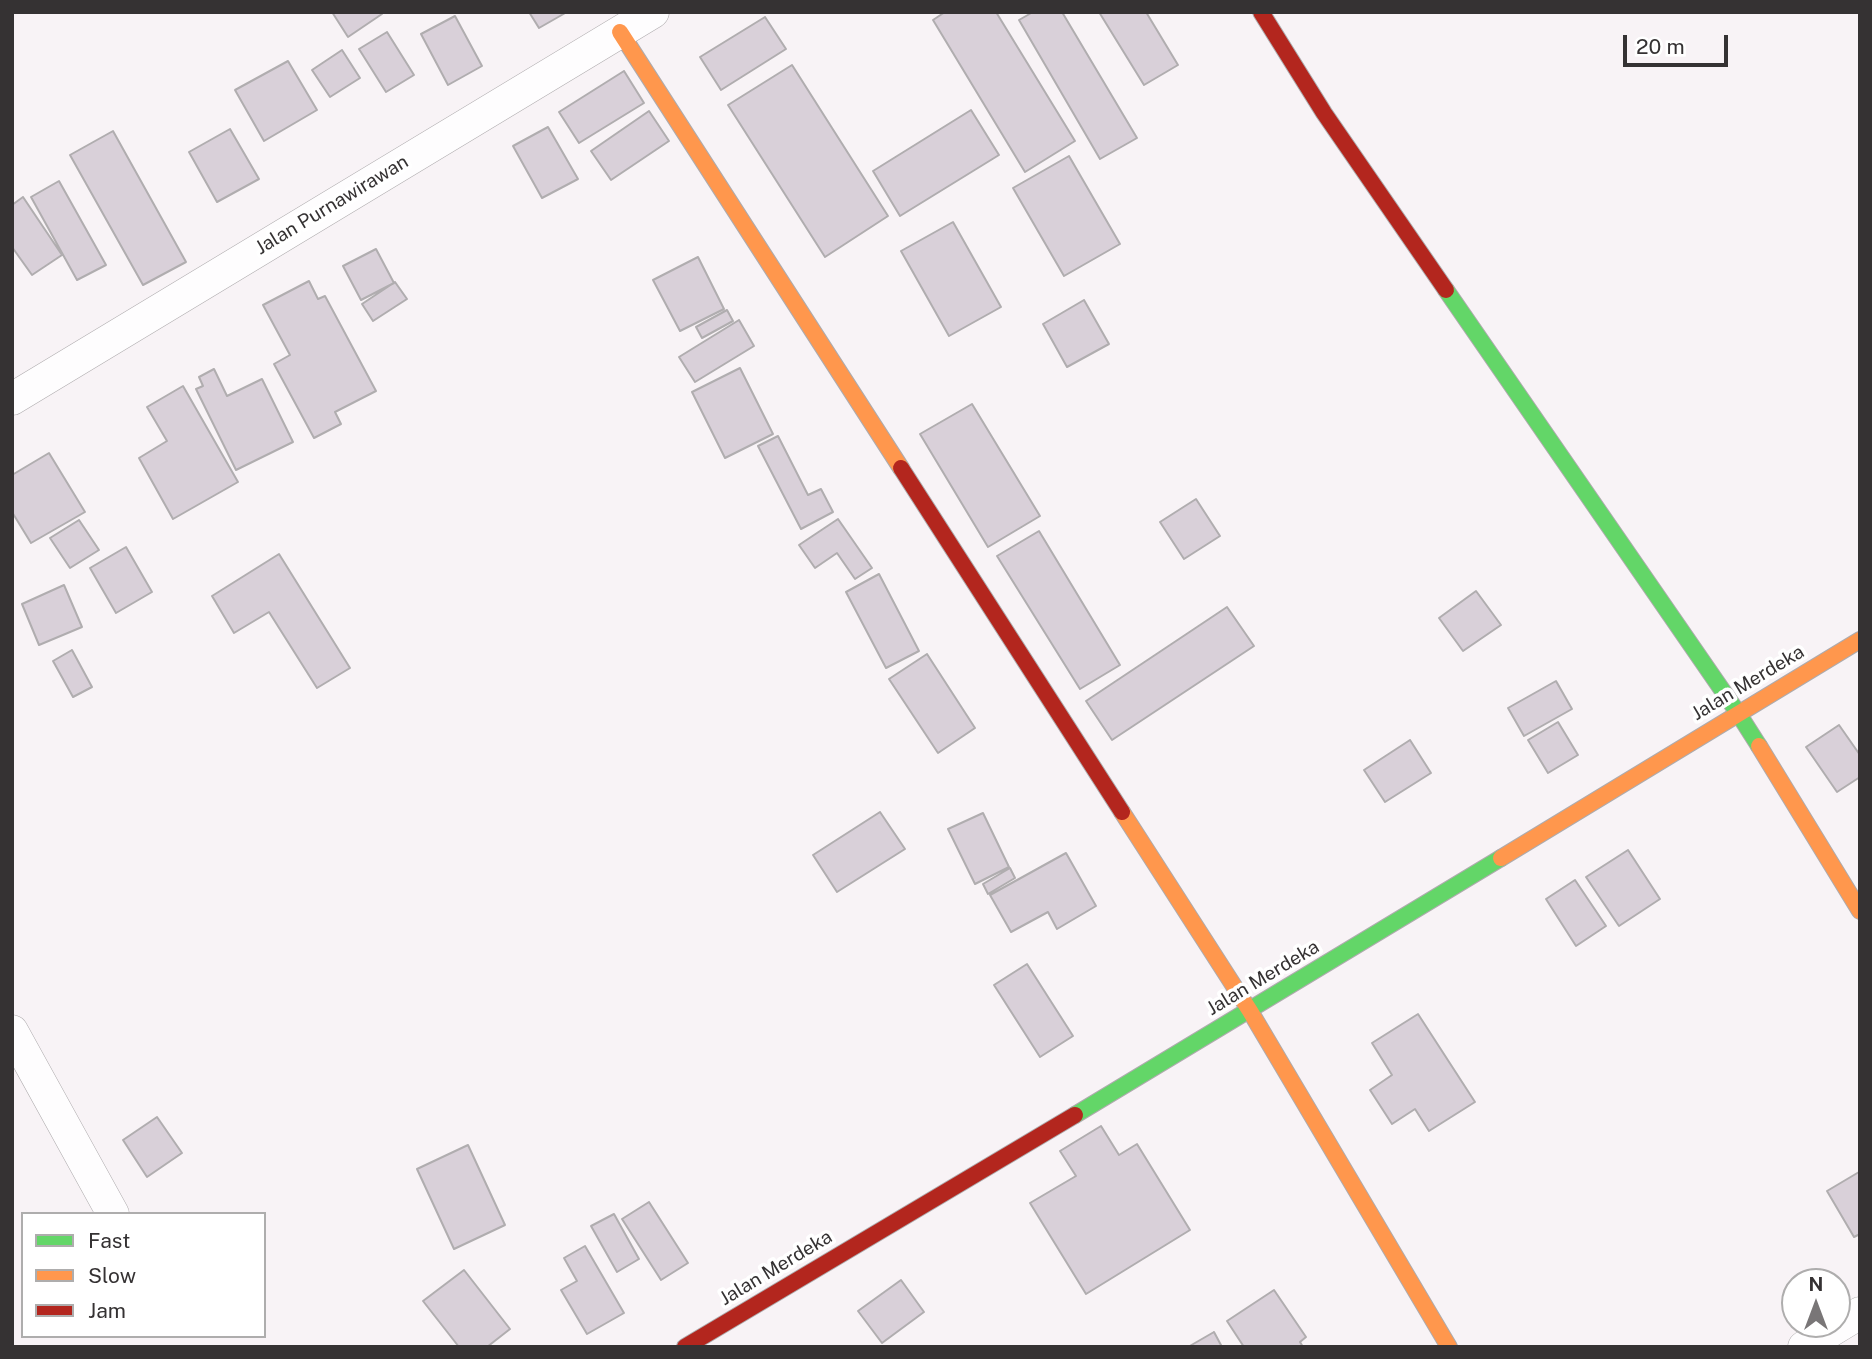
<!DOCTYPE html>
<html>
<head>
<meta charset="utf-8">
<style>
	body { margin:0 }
	#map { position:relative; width:1872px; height:1359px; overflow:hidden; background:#f8f3f6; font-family:"Public Sans",sans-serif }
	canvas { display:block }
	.frame { position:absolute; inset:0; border:14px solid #353233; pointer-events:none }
	.legend { position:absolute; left:21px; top:1212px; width:245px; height:126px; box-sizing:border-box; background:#fff; border:2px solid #aeadad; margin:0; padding:9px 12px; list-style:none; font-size:21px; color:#353233 }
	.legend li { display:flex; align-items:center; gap:14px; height:35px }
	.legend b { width:35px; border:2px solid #aeadad }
	.north { position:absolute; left:1781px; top:1268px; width:70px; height:70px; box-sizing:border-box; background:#fff; border:2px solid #aeadad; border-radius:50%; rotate:0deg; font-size:19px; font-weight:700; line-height:28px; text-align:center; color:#353233 }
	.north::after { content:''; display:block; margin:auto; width:24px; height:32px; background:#797677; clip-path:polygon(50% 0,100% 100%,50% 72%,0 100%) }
	.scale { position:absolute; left:1623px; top:35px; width:105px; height:32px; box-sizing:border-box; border:4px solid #353233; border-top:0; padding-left:9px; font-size:21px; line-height:24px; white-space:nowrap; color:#353233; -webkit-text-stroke:5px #fff; paint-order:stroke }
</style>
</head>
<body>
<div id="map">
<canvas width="1872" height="1359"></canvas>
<div class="frame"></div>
<ul class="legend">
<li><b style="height:9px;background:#63d668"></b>Fast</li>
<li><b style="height:9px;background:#ff974d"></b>Slow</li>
<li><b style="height:9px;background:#b3261e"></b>Jam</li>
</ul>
<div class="north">N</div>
<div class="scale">20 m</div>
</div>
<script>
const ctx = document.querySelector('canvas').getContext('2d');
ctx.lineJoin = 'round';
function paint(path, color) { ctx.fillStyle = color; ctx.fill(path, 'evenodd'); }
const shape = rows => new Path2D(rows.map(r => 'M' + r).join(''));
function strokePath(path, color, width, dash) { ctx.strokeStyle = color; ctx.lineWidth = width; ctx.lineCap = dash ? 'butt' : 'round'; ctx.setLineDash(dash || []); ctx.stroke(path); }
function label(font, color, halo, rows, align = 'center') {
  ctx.font = font + ' "Public Sans",sans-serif'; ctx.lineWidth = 7; ctx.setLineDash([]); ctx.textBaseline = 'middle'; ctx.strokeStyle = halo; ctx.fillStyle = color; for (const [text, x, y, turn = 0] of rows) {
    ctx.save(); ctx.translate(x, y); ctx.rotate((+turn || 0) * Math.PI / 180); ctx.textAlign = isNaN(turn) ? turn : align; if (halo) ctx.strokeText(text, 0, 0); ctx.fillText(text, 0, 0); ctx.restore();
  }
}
const building = shape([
	[332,12,381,12,382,14,348,37,332,12],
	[529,12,567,12,539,28,529,12],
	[945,12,996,12,1075,141,1025,172,933,20,945,12],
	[1033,12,1062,12,1137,138,1100,159,1019,20,1033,12],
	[1099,12,1146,12,1178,65,1144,85,1099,12],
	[455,16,482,66,448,85,421,34,455,16],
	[765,17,786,49,721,90,700,57,765,17],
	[387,32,414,75,386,92,359,49,387,32],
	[342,50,360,78,330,97,312,70,342,50],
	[288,61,317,110,264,141,235,90,288,61],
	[792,65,888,216,825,257,728,105,792,65],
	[624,71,644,103,579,143,559,112,624,71],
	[971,110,999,155,900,216,873,171,971,110],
	[649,111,669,141,611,180,591,151,649,111],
	[548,127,578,179,542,198,513,146,548,127],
	[230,129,259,179,217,202,189,152,230,129],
	[113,131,186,262,143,285,70,155,113,131],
	[1069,156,1120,244,1064,276,1013,188,1069,156],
	[59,181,106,265,77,280,31,197,59,181],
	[23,197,62,255,32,275,12,247,12,205,23,197],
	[953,222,1001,307,949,336,901,251,953,222],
	[376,249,394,283,361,300,343,266,376,249],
	[698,257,724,309,680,331,653,280,698,257],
	[309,281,318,299,325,296,376,391,335,412,341,424,314,438,274,364,290,355,263,305,309,281],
	[395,282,407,299,373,321,362,304,395,282],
	[1084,300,1109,344,1067,367,1043,324,1084,300],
	[727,310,733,321,702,338,696,327,727,310],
	[739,320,754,346,695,382,679,357,739,320],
	[740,368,773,434,725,458,692,392,740,368],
	[214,369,227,396,262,379,293,442,236,470,196,389,203,386,199,377,214,369],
	[183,386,238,482,173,519,139,458,167,441,147,407,183,386],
	[972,404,1040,516,988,547,920,434,972,404],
	[778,436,808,495,821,489,833,512,801,529,758,446,778,436],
	[49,453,85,512,31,543,12,512,12,475,49,453],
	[1196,499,1220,536,1184,559,1160,522,1196,499],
	[838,519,872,568,855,579,837,553,815,568,799,545,838,519],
	[79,520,99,550,70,568,50,538,79,520],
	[1039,531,1120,665,1080,689,997,556,1039,531],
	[126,547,152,592,116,613,90,568,126,547],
	[279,554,350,668,317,688,269,612,234,633,212,596,279,554],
	[879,574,919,651,886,668,846,592,879,574],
	[64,585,82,627,39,645,22,604,64,585],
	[1476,591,1501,625,1463,651,1439,618,1476,591],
	[1227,607,1254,646,1112,740,1086,701,1227,607],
	[72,650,92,687,73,697,53,661,72,650],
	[927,654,975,728,938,753,889,679,927,654],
	[1556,681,1572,709,1524,736,1508,708,1556,681],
	[1558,722,1578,755,1548,773,1528,740,1558,722],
	[1839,725,1860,755,1860,777,1837,792,1806,747,1839,725],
	[1410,740,1431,773,1385,802,1364,770,1410,740],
	[880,812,905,849,837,892,813,855,880,812],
	[983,813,1009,867,975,884,948,829,983,813],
	[1628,850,1660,899,1619,926,1586,877,1628,850],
	[1066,853,1096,906,1057,929,1048,912,1011,932,990,895,1066,853],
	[1010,868,1015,878,988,894,983,884,1010,868],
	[1575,880,1606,926,1576,946,1546,899,1575,880],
	[1027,964,1073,1036,1040,1057,994,985,1027,964],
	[1418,1014,1475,1102,1429,1131,1415,1109,1392,1124,1370,1090,1392,1075,1372,1043,1418,1014],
	[157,1117,182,1153,147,1177,123,1140,157,1117],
	[1101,1126,1119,1155,1137,1144,1190,1230,1086,1294,1030,1203,1076,1176,1060,1151,1101,1126],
	[468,1145,505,1225,454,1249,417,1169,468,1145],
	[1859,1172,1860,1234,1854,1237,1827,1191,1859,1172],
	[649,1202,688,1263,661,1280,622,1219,649,1202],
	[614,1214,639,1259,617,1272,591,1226,614,1214],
	[585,1246,624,1313,587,1334,561,1290,577,1281,564,1258,585,1246],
	[464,1270,510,1329,487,1347,459,1347,423,1301,464,1270],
	[901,1280,924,1312,882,1343,858,1311,901,1280],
	[1274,1290,1306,1337,1300,1342,1303,1347,1244,1347,1227,1321,1274,1290],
	[1214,1332,1222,1347,1188,1347,1214,1332]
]);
paint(building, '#d9d0d9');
strokePath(building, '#b0adaf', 2);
const street = shape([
	[12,399,653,12],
	[12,1031,113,1214],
	[1804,1347,1860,1313]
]);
const fast = shape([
	[1446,290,1738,713,1759,746],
	[1075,1115,1501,858]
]);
const slow = shape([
	[620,32,901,468],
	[1759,746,1860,911],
	[1122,812,1250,1011,1449,1347],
	[1501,858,1860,640]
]);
const jam = shape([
	[1261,12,1324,113,1446,290],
	[901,468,1122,812],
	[685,1347,1075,1115]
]);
strokePath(street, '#aeabad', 33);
strokePath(fast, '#aeabad', 18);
strokePath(slow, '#aeabad', 18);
strokePath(jam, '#aeabad', 18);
strokePath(street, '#fefdfe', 32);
strokePath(fast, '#63d668', 16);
strokePath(slow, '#ff974d', 16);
strokePath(jam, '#b3261e', 16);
label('19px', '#353233', '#fff', [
	["Jalan Purnawirawan",332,205,-31],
	["Jalan Merdeka",1748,683,-31],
	["Jalan Merdeka",1263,978,-31],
	["Jalan Merdeka",776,1268,-31]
]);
</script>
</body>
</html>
